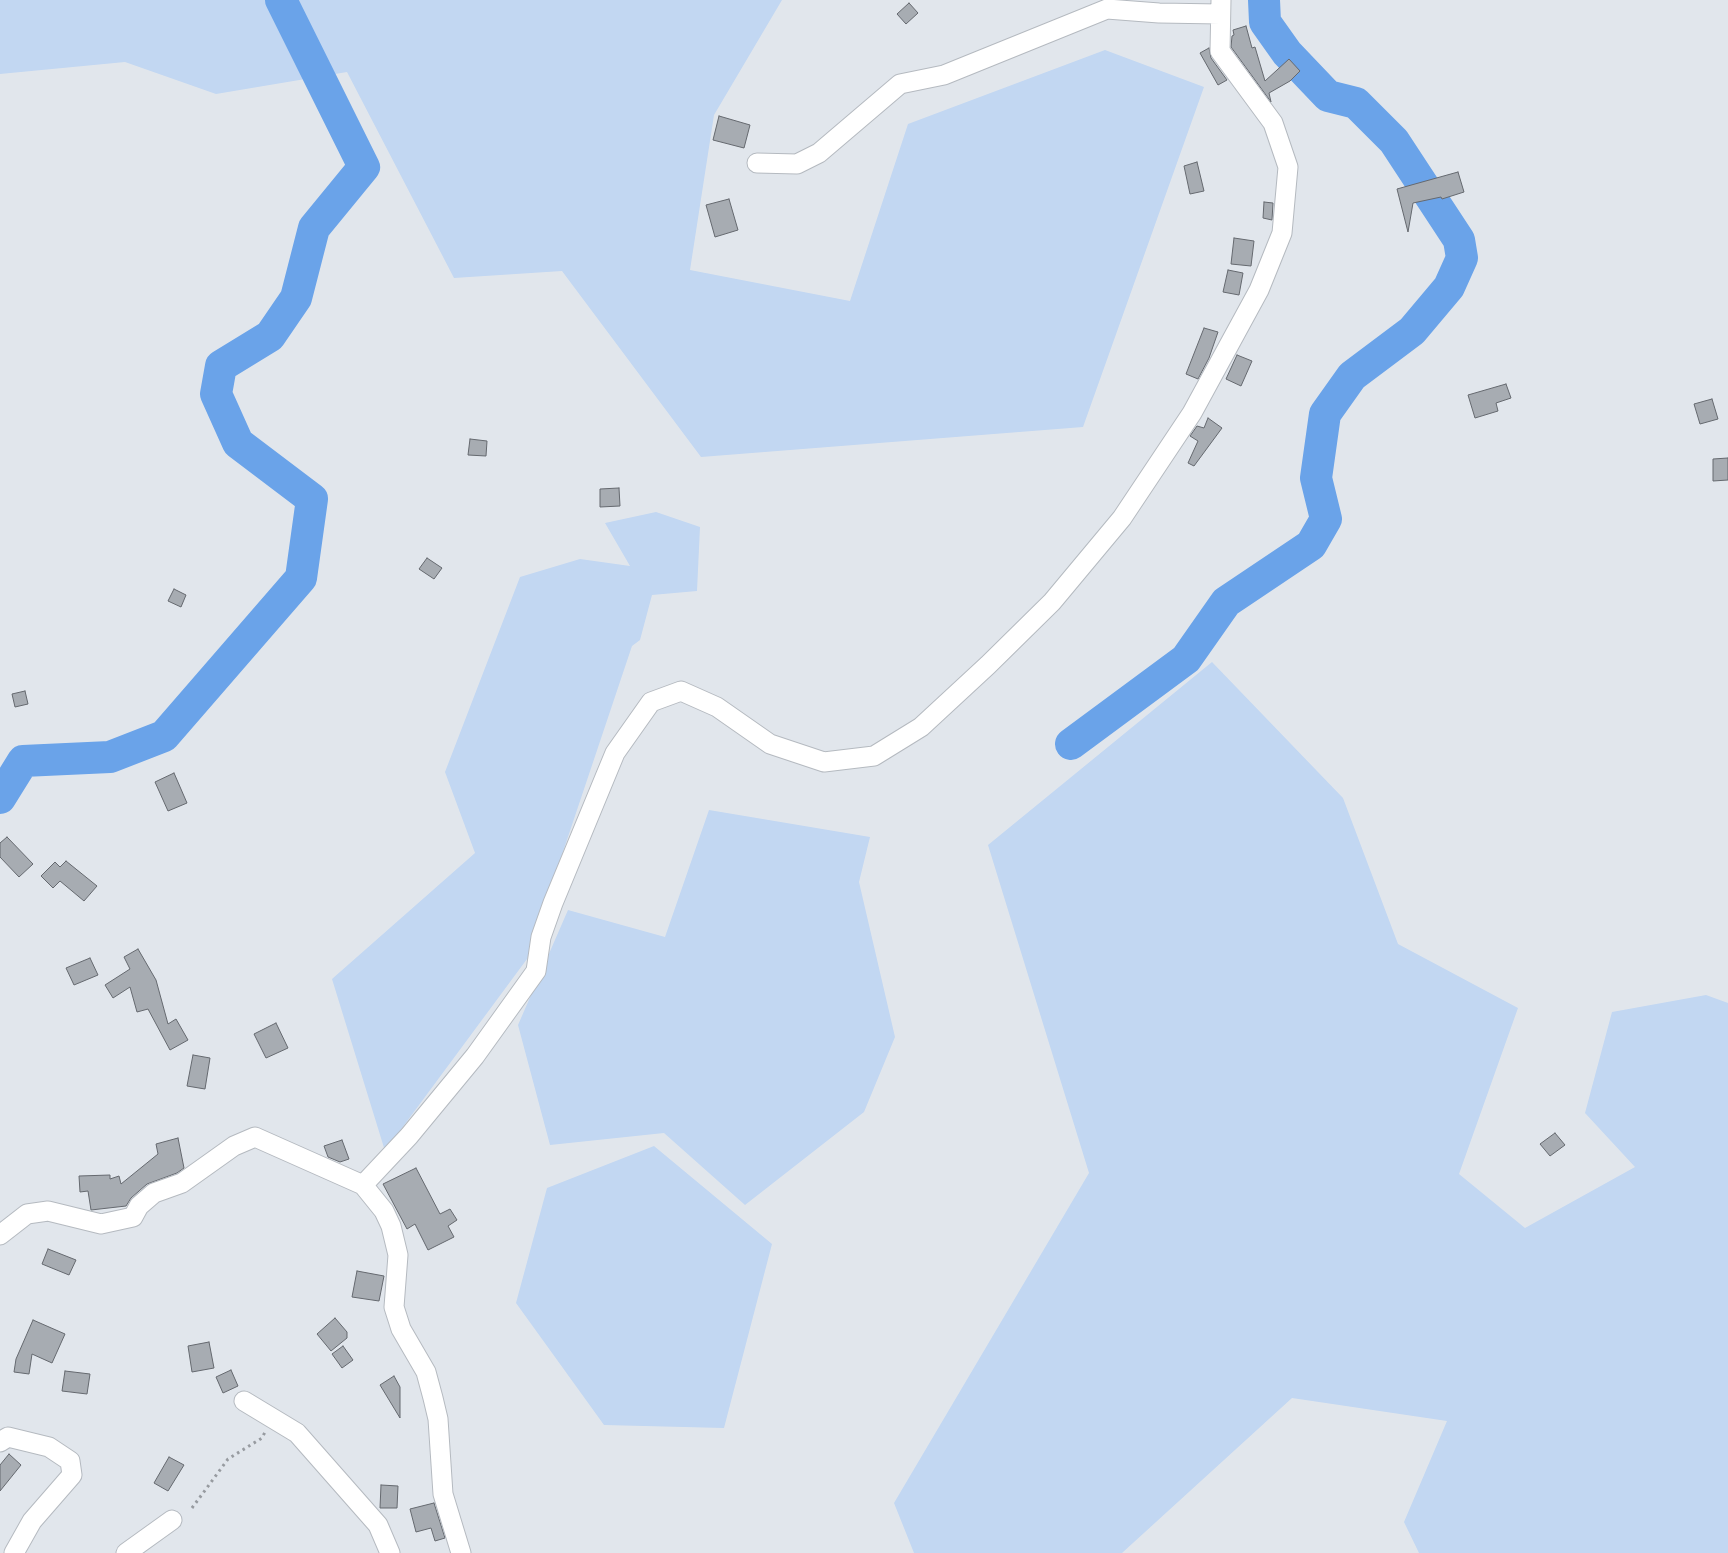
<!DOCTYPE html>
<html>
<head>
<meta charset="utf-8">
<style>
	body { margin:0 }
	canvas { display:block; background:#e1e6ec }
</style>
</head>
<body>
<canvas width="1728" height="1553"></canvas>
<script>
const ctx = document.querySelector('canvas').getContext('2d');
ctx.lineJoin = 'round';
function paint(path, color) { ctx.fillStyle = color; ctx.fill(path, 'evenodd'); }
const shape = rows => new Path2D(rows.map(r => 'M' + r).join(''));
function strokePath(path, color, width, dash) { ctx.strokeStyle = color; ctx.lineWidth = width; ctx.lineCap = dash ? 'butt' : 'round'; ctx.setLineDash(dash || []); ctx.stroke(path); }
paint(shape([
	[0,0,782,0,714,115,690,270,850,301,908,124,1105,50,1204,87,1083,427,701,457,562,271,454,278,347,72,216,94,125,62,0,74],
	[656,512,700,527,697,591,652,595,640,640,632,646,527,959,385,1151,332,979,475,853,445,772,520,577,580,559,630,566,605,523],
	[1212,662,1343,798,1398,944,1518,1008,1459,1174,1525,1228,1635,1167,1585,1113,1612,1012,1706,995,1728,1003,1728,1553,1419,1553,1404,1522,1447,1421,1292,1398,1122,1553,914,1553,894,1503,1089,1173,988,845],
	[709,810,870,837,859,882,895,1037,864,1112,745,1205,664,1133,550,1145,518,1025,568,910,665,937],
	[654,1146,772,1244,724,1428,604,1425,516,1303,547,1188]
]), '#c2d7f2');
strokePath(shape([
	[1071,744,1186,659,1226,602,1311,545,1326,519,1316,478,1325,414,1352,376,1412,331,1449,287,1462,258,1459,240,1394,141,1356,103,1328,96,1287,53,1265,22,1264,0],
	[0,798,23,761,110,757,164,736,301,578,312,499,238,443,216,394,221,366,270,336,296,298,314,228,364,167,281,0]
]), '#6aa3e9', 32);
const building = shape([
	[909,3,918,13,906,24,897,14,909,3],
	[1246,26,1252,48,1255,47,1265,81,1289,59,1300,71,1290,81,1269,93,1271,102,1231,47,1232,36,1234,35,1233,30,1246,26],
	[1209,48,1211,58,1227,80,1218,85,1200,53,1209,48],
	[719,116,750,125,744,148,713,140,719,116],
	[1197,162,1204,191,1190,194,1184,166,1197,162],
	[1458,172,1464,192,1442,199,1441,197,1413,203,1408,232,1397,189,1458,172],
	[729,199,738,230,715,237,706,205,729,199],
	[1264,202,1273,203,1272,220,1263,218,1264,202],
	[1234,238,1254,241,1251,266,1231,264,1234,238],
	[1228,270,1243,273,1239,295,1223,292,1228,270],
	[1204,328,1218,332,1209,358,1198,379,1186,374,1204,328],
	[1237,355,1252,361,1241,386,1226,379,1237,355],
	[1506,384,1511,398,1496,403,1498,411,1475,418,1468,395,1506,384],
	[1712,399,1718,419,1700,424,1694,404,1712,399],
	[1208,418,1222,428,1194,466,1188,463,1198,441,1190,436,1197,426,1204,428,1208,418],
	[470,439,487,441,486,456,468,455,470,439],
	[1728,458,1728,480,1713,481,1713,459,1728,458],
	[619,488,620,506,600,507,600,489,619,488],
	[427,558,442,568,434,579,419,569,427,558],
	[174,589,186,595,181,607,168,601,174,589],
	[25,691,28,704,15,707,12,694,25,691],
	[174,773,187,803,168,811,155,782,174,773],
	[7,837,33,864,19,877,0,857,0,843,7,837],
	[66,861,97,886,84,901,60,881,53,888,41,876,55,862,60,867,66,861],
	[138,949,156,980,168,1024,176,1019,188,1040,170,1050,148,1009,137,1012,130,987,113,998,105,985,130,969,124,957,138,949],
	[90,958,98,975,74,985,66,968,90,958],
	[276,1023,288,1048,266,1058,254,1034,276,1023],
	[193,1055,210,1058,205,1089,187,1086,193,1055],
	[1555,1133,1565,1145,1550,1156,1540,1144,1555,1133],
	[178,1138,184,1168,177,1173,147,1184,131,1198,126,1206,91,1210,88,1191,80,1192,79,1176,110,1175,110,1179,119,1176,121,1184,158,1154,156,1144,178,1138],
	[342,1140,349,1159,340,1162,328,1157,324,1146,342,1140],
	[416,1168,440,1214,450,1209,457,1220,448,1226,454,1237,428,1250,415,1224,407,1229,383,1184,416,1168],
	[48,1249,76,1260,69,1275,42,1264,48,1249],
	[357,1271,384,1276,379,1301,352,1297,357,1271],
	[335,1318,347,1332,347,1338,331,1351,317,1334,335,1318],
	[33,1320,65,1334,52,1363,32,1354,29,1374,14,1372,16,1359,33,1320],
	[209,1342,214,1368,192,1372,188,1346,209,1342],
	[343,1346,353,1360,342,1368,332,1354,343,1346],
	[231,1370,238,1386,223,1393,216,1377,231,1370],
	[65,1371,90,1374,87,1394,62,1391,65,1371],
	[394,1376,400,1387,400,1418,380,1385,394,1376],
	[9,1454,21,1465,0,1491,0,1465,9,1454],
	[169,1457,184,1465,168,1491,154,1483,169,1457],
	[381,1485,398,1486,397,1508,380,1508,381,1485],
	[434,1503,445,1538,435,1541,431,1528,416,1532,410,1509,434,1503]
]);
paint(building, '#a7acb2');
strokePath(building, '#65696f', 1);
const minor = shape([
	[757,163,797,164,819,153,900,84,944,75,1107,9,1159,13,1220,14],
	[363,1185,409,1136,475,1056,536,971,541,937,553,903,615,753,651,702,681,691,717,707,770,744,824,762,874,756,921,727,988,665,1052,602,1122,518,1192,413,1259,290,1282,233,1288,167,1273,123,1220,51,1221,0],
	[0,1235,27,1214,48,1211,101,1224,133,1217,139,1206,154,1193,182,1183,234,1146,255,1137,363,1185,384,1211,391,1226,398,1255,394,1307,401,1329,426,1372,433,1398,438,1419,443,1494,461,1553],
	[244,1401,297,1433,378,1525,390,1553],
	[0,1442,8,1437,49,1447,70,1461,72,1475,32,1521,14,1553],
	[126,1553,172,1520]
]);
strokePath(minor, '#b5bac0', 21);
strokePath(shape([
	[192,1508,228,1459,262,1438,265,1432]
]), '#979ba0', 3, [2.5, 4]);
strokePath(minor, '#fff', 19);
</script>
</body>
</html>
